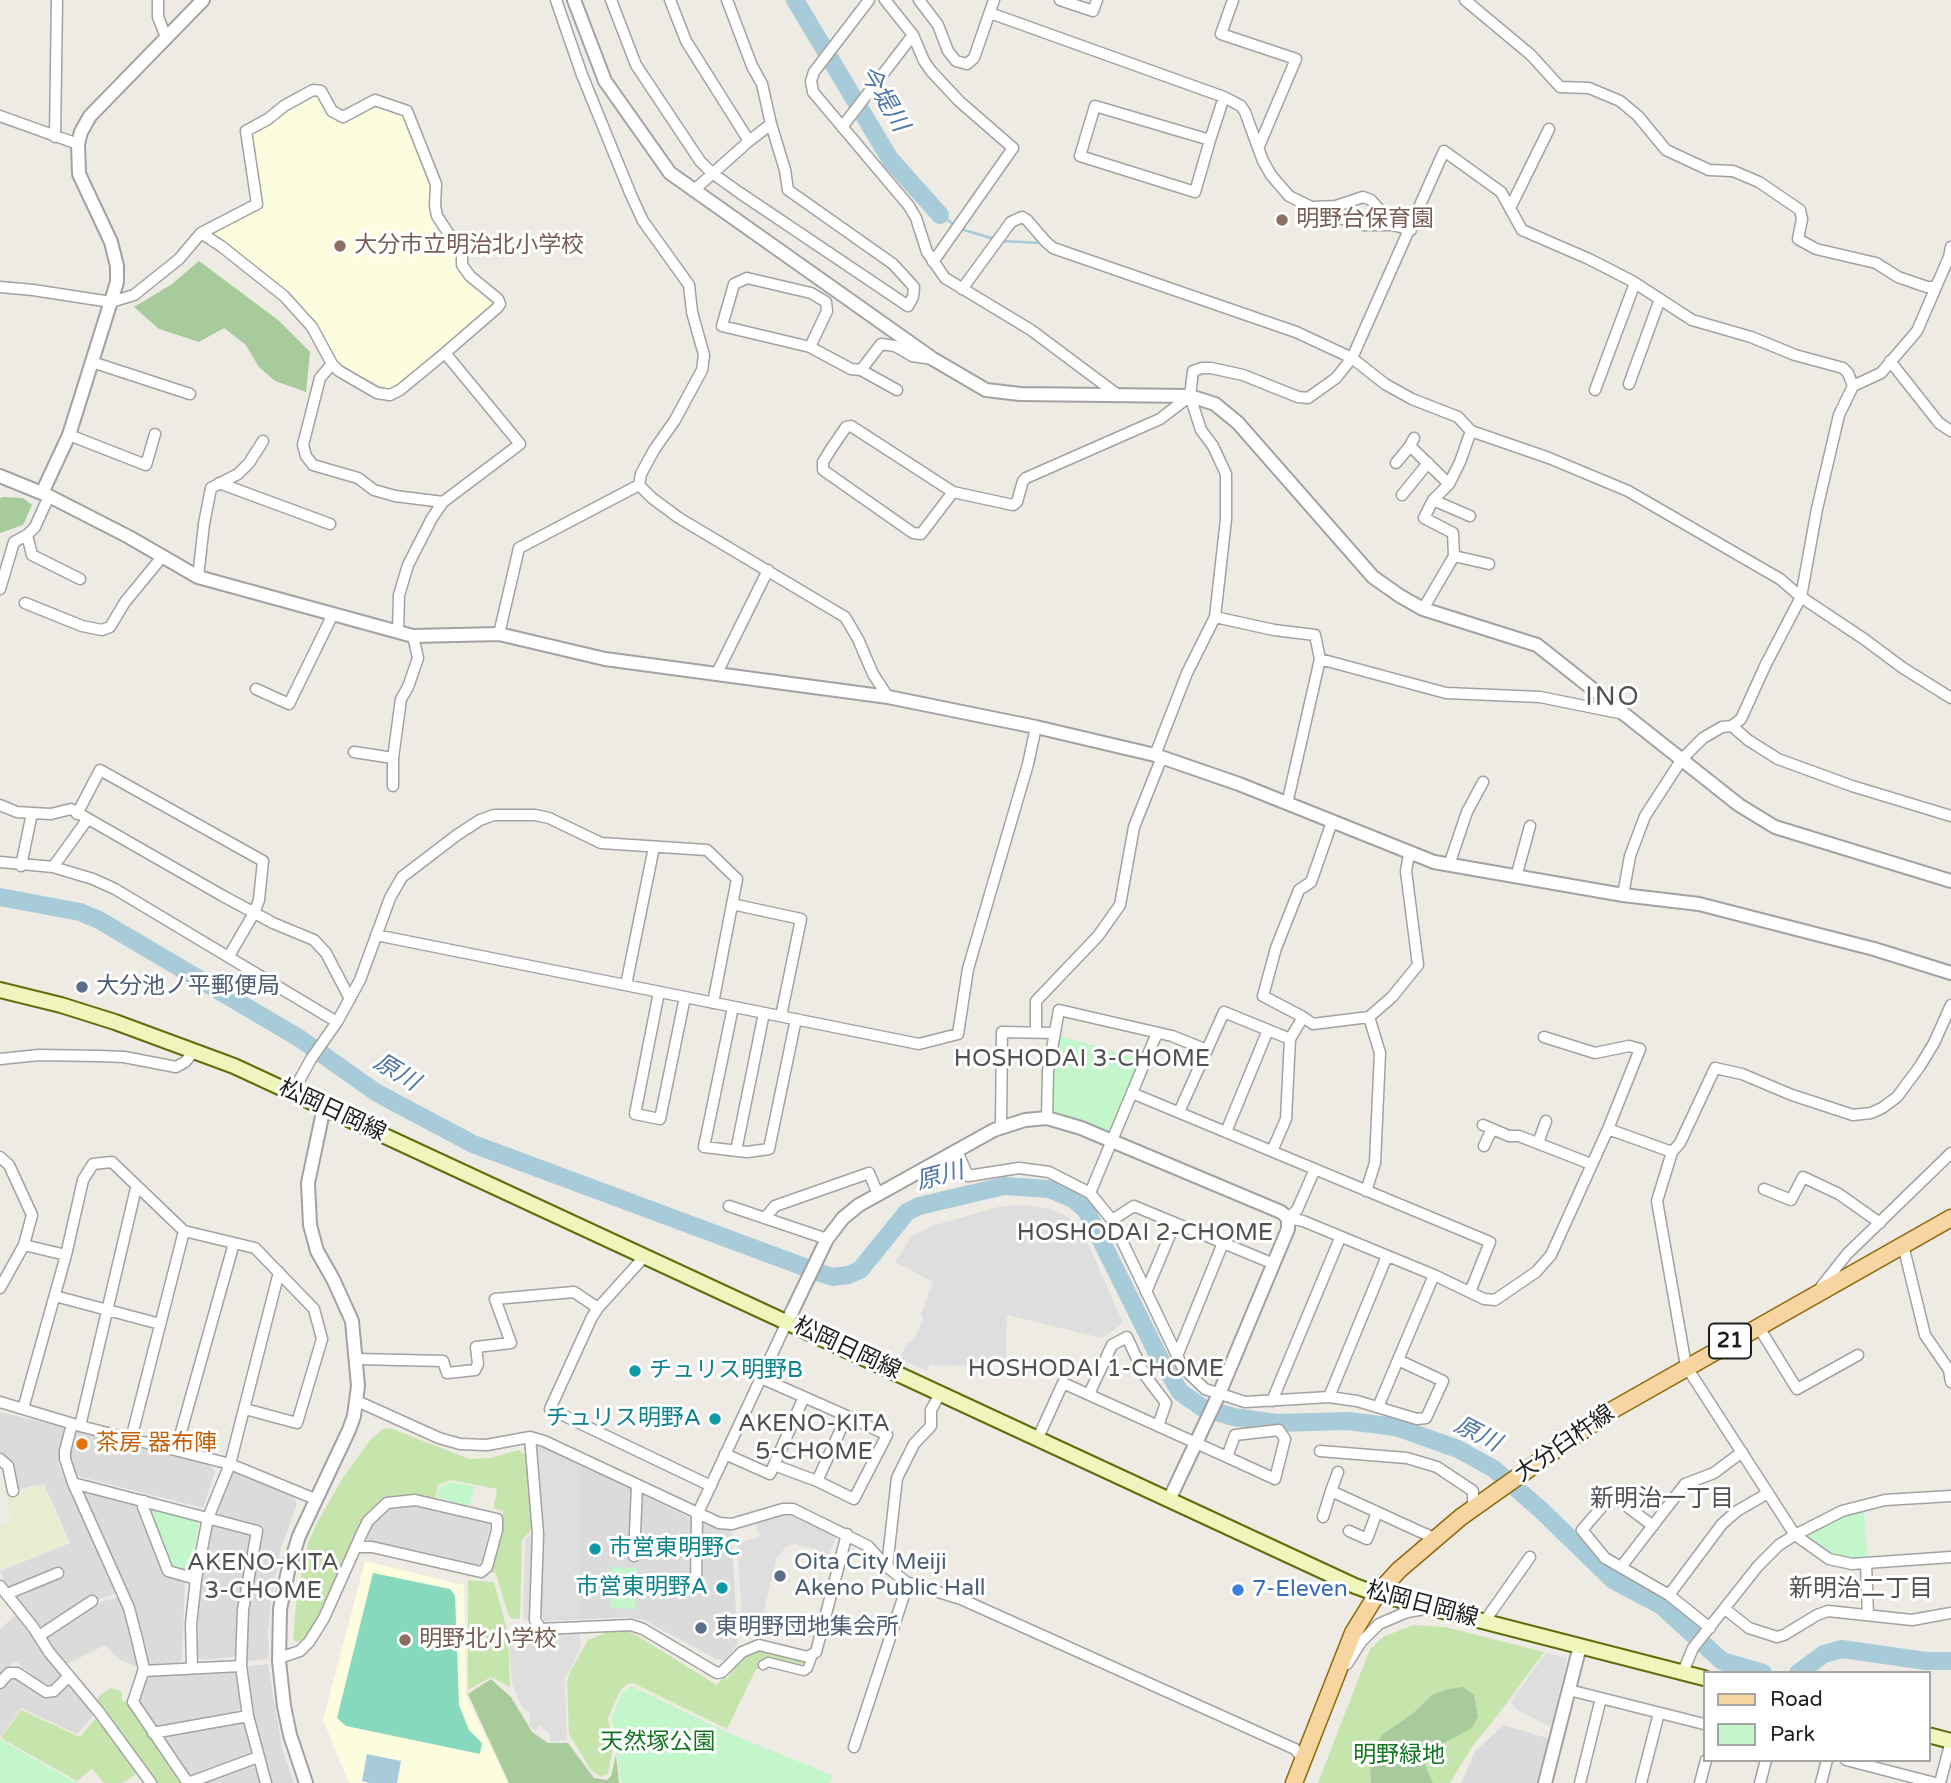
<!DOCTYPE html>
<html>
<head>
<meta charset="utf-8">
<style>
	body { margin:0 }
	#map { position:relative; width:1951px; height:1783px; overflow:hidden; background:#eeebe4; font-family:"Varela Round",sans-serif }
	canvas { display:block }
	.legend { position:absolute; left:1703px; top:1671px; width:228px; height:91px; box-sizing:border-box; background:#fff; border:2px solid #a5a5a5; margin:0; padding:9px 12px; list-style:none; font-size:21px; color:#1e1e1e }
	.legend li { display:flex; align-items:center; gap:14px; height:35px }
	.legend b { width:35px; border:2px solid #a5a5a5 }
</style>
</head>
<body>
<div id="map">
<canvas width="1951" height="1783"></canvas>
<ul class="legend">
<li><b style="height:9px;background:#f6d5a1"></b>Road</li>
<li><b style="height:19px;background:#c3f6ca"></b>Park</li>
</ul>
</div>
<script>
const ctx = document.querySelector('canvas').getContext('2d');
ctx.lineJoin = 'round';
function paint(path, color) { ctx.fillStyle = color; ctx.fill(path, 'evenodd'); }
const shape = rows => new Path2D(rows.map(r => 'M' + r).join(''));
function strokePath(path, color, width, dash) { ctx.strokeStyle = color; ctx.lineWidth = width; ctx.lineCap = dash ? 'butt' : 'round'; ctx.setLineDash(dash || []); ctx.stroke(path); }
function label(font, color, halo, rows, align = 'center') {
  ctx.font = font + ' "Varela Round","Noto Sans JP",sans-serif'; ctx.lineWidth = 6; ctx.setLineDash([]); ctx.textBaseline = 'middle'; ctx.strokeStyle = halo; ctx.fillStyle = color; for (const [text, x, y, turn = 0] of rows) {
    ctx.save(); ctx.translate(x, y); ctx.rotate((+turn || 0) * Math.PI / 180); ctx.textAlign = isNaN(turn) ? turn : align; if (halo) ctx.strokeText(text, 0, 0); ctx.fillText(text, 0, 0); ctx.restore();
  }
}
paint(shape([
	[0,1412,64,1427,65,1434,58,1459,59,1467,117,1593,94,1601,43,1629,15,1596,61,1576,11,1587,6,1585,0,1571,70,1543,44,1484,16,1490,12,1466,0,1454],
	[77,1432,211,1466,215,1471,203,1508,73,1475,69,1452],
	[535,1446,541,1446,588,1468,702,1524,731,1530,738,1643,725,1660,716,1659,644,1620,629,1617,545,1621,541,1615,543,1534],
	[232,1472,292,1494,297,1504,281,1548,272,1595,268,1631,269,1655,266,1659,247,1661,246,1637,253,1573,263,1528,220,1515,216,1510],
	[88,1489,133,1500,140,1509,165,1574,177,1575,185,1584,182,1659,178,1665,148,1666,146,1663,138,1624,81,1493],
	[416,1504,491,1521,481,1563,478,1565,371,1542,365,1538,370,1522,385,1507],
	[216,1522,246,1530,251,1539,237,1613,237,1653,233,1657,202,1660,198,1657,198,1611,203,1571,212,1524],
	[118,1597,128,1618,137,1666,120,1660,105,1645,67,1664,44,1636,91,1605],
	[17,1614,63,1675,55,1683,48,1687,15,1661,0,1675,0,1629],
	[268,1664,282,1748,294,1783,272,1783,261,1753,246,1667],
	[234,1670,238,1676,241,1707,237,1712,158,1726,153,1723,138,1700,144,1679,147,1676],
	[16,1677,51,1699,68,1682,95,1714,77,1734,21,1708,0,1738,0,1687],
	[239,1721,244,1724,251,1751,248,1757,192,1775,186,1773,164,1739,166,1735],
	[1504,1725,1550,1739,1537,1783,1461,1783,1476,1750],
	[249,1765,256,1769,261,1783,198,1783]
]), '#dcdbdb');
paint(shape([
	[315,93,322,97,344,120,373,103,405,114,433,184,432,193,459,257,496,304,397,388,389,389,340,366,317,324,290,295,214,235,213,231,263,206,250,137,252,131,285,108],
	[365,1561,464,1585,466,1695,508,1783,349,1783,323,1720]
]), '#fbfdde');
paint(shape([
	[43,1486,68,1543,0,1570,0,1525,11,1522,6,1494]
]), '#e8ecd0');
paint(shape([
	[390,1428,469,1459,490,1458,519,1450,526,1456,532,1529,522,1540,520,1619,511,1618,508,1614,496,1574,490,1571,502,1531,503,1511,494,1508,497,1489,451,1480,438,1485,435,1499,398,1495,382,1499,366,1515,307,1638,297,1642,293,1640,297,1593,308,1543,317,1523,342,1479,370,1440,383,1429],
	[468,1580,494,1582,508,1633,510,1687,491,1677,468,1690],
	[1413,1625,1445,1627,1544,1652,1500,1712,1472,1747,1450,1783,1433,1783,1425,1764,1426,1756,1437,1747,1472,1728,1432,1695,1412,1714,1383,1734,1370,1768,1371,1783,1318,1783,1370,1649,1383,1637],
	[624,1630,636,1635,717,1685,723,1677,727,1679,743,1655,768,1650,807,1663,804,1670,767,1661,755,1671,727,1729,633,1683,627,1684,620,1691,608,1718,613,1748,608,1774,601,1777,591,1770,569,1734,567,1681,570,1672,588,1640,610,1631],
	[111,1688,122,1692,122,1701,126,1702,180,1783,155,1783,97,1702,98,1697],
	[21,1710,80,1737,96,1718,110,1733,139,1772,123,1783,104,1783,92,1769,77,1781,1,1738]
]), '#c6e5ad');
paint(shape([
	[199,261,278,320,310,352,306,392,275,381,259,367,245,344,224,328,199,342,159,329,134,307,172,284],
	[3,497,23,498,32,505,23,525,0,533,0,498],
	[491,1679,511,1697,532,1732,548,1743,568,1743,594,1778,607,1780,611,1776,616,1755,619,1783,509,1783,468,1694],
	[1463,1687,1474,1695,1478,1717,1472,1728,1437,1747,1426,1756,1425,1764,1433,1783,1371,1783,1370,1768,1374,1746,1383,1734,1412,1714,1432,1695,1449,1689]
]), '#a7cb9b');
paint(shape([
	[1059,1036,1142,1059,1113,1128,1105,1131,1055,1113,1051,1107,1050,1087],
	[451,1482,474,1486,470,1506,437,1498,440,1487],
	[155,1507,196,1519,199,1525,190,1568,183,1572,174,1569,171,1564,150,1510],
	[1864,1511,1868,1560,1848,1559,1826,1553,1806,1539,1808,1536,1834,1520],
	[612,1567,637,1568,635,1609,610,1608],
	[631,1686,728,1733,832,1775,829,1783,621,1783,612,1719,622,1693],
	[0,1739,76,1783,0,1783]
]), '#c3f6ca');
paint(shape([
	[373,1573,450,1589,455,1595,459,1705,469,1730,482,1743,480,1754,346,1726,337,1718]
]), '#87d9bd');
paint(shape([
	[1025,1205,1050,1209,1063,1214,1075,1223,1091,1250,1123,1323,1102,1338,1007,1315,1006,1357,999,1364,939,1366,930,1364,927,1371,900,1359,906,1344,915,1338,923,1319,921,1314,933,1282,895,1262,912,1236,932,1226,1002,1206],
	[537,1452,552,1452,579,1465,582,1536,581,1617,547,1619,543,1615,544,1532],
	[779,1515,795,1517,834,1536,835,1541,829,1554,823,1558,818,1550,795,1544,786,1547,776,1559,759,1632,743,1635,737,1543,760,1537,756,1524],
	[531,1534,531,1619,523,1620,525,1540],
	[577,1630,579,1632,581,1647,565,1679,567,1740,551,1742,550,1735,541,1725,534,1731,530,1725,529,1710,525,1710,520,1703,512,1684,509,1637,528,1633],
	[1546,1653,1567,1658,1553,1723,1549,1726,1514,1708,1511,1701]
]), '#dedede');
paint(shape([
	[367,1754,401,1761,397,1783,369,1783,362,1781]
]), '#a7cbd9');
strokePath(shape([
	[940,215,955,225],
	[961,229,994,239],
	[1001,241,1043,243]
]), '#a7cbd9', 2.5);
strokePath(shape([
	[795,0,890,159,940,215],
	[0,897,80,912,99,920,299,1038,377,1093,473,1144,823,1274,833,1277,848,1275,860,1270,907,1212,919,1206,1004,1186,1049,1189,1073,1199,1086,1210,1158,1355,1180,1392,1203,1408,1234,1417,1276,1423,1348,1421,1396,1427,1458,1449,1494,1469,1541,1510,1613,1580,1662,1606,1722,1661,1763,1673],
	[1798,1673,1824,1654,1842,1649,1926,1661,1951,1661]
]), '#a7cbd9', 18);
const pedestrian = shape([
	[763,1665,768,1662,804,1671,808,1668,813,1654]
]);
const minor = shape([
	[158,0,158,17,166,37],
	[611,0,636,65,700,161,712,173,740,193,908,306,913,297,914,287,893,264,788,190,785,170,771,124],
	[670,0,686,41,749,141,693,191],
	[727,0,752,66,762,84,771,124,749,141],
	[869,0,814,72,811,81,813,92,909,206,916,218,927,252,945,278,1031,330,1118,395],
	[885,0,913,35,924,61,931,71,959,101,1013,148,933,262],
	[919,0,938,25,948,51,956,61,967,64,974,58,994,0],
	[1060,0,1093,11,1097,0],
	[1233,0,1221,34,1296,59,1259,146],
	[1465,0,1531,55,1560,87,1589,88,1620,101,1638,116,1666,150,1709,170,1733,171,1759,182,1800,210,1802,219,1798,239,1816,249,1876,263,1898,277,1927,287,1935,287],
	[990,13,1224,97,1241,106,1245,112,1263,161,1271,175,1289,196,1326,214,1363,225,1393,225,1411,230],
	[1095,106,1210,140,1195,192,1080,156,1095,106],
	[0,116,78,144],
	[842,127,913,35],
	[55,137,57,0],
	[1210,140,1224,97],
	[1511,206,1549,129],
	[1313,207,1336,206,1363,197,1371,200,1393,225],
	[201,233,221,246,284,296,312,327,332,364,339,371,377,393,390,395,400,390,445,353,520,444,443,502,432,518,408,565,399,595,398,632],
	[0,287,33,290,111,302,134,295,179,259,201,233,257,204,246,131,268,119,284,106,313,90,321,91,332,111,343,117,375,100,407,111,436,184,435,206,437,216,462,254,462,265,470,276,498,299,500,304,497,308,445,353],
	[962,289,1011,222,1022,217,1027,220,1046,242,1053,248,1296,332,1352,358,1385,384,1412,399,1458,417,1471,431,1549,458,1628,491,1780,579,1801,597,1864,639,1903,668,1951,698],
	[810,347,827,311,826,302,811,293,747,278,734,284,722,326,810,347,851,369,861,370,881,344,895,346,912,356,933,359],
	[1890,361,1939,423,1951,431],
	[92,362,190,394],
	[332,364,320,378,303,445,306,456,313,465,358,478,374,490,395,496,443,502],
	[861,370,897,390],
	[1629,384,1660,299],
	[1595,390,1635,283],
	[851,426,953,492,921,534,913,533,823,470,823,462,831,449,846,427,851,426],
	[69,435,146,465,155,434],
	[1414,438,1410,446,1449,484],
	[1396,463,1410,446],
	[219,483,330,524],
	[639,485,652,498,679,518,845,617,858,639,873,674,888,697],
	[953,492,1013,505,1017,502,1023,481,1026,478,1160,419,1190,396],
	[1402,495,1428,463],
	[1433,500,1470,516],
	[27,535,32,555,80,579],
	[1454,556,1489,564],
	[198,577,204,524,211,488,238,474,249,463,263,441],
	[0,589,14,542,27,535,35,527,49,496],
	[25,603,82,626,102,630,110,627,125,602,162,557],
	[1423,609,1454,556,1453,533,1424,518,1433,500,1449,484,1460,462,1471,431],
	[1215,617,1274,630,1315,635,1320,659,1287,804],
	[499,634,519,548,639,485,641,474,654,450,675,420,702,370,704,355,692,312,689,285,643,221,631,195,582,75,556,0],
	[1320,659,1446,693,1540,697,1624,714],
	[717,673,768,570],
	[256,689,289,704,333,614],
	[1732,726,1748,740,1778,759,1852,786,1951,816],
	[354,752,393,758],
	[1155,755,1187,673,1215,617,1226,519,1226,474,1213,446,1201,430,1190,396,1193,371,1202,368,1211,368,1243,375,1298,397,1308,398,1336,378,1352,358,1444,151,1501,192,1522,230,1589,259,1632,281,1692,320,1751,337,1795,355,1843,368,1848,373,1853,386],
	[393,786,393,758,401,699,408,687,418,658,413,636],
	[0,805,17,812,32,813,51,814,71,809,223,896,273,923,314,940,326,953,350,999],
	[77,814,100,770,263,861,259,900,254,913,229,956],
	[0,862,53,867,93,879,115,889,337,1022],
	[1449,865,1467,812,1483,782],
	[21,866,32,813],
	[53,867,87,820],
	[1516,877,1530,826],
	[1623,895,1630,856,1645,816,1682,759,1703,738,1722,727,1732,726,1741,719,1766,664,1801,597,1817,509,1839,415,1853,386,1881,373,1917,331,1949,257,1951,247],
	[732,904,801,919,781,1016],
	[376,935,919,1044,958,1034,968,969,1028,764,1036,727],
	[626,985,654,847],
	[659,992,635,1114,660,1119,685,997],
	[1951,1005,1934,1043,1920,1066,1897,1097,1882,1108,1871,1113,1853,1115,1792,1095,1742,1074,1715,1068,1680,1143,1672,1152,1657,1201,1686,1366,1795,1535,1829,1559,1852,1564,1951,1557],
	[733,1007,704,1147,747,1152,769,1149,796,1019],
	[1303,1017,1313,1024,1369,1017,1392,997,1418,965,1406,871,1409,854],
	[1036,1033,1036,1001,1098,936,1120,905,1134,827,1162,757],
	[0,1059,39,1055,99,1056,124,1057,176,1067,185,1062,195,1050],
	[293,1092,311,1059,337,1022,360,980,390,898,402,877,457,835,480,820,494,815,535,815,549,818,601,843,707,850,737,879,713,1003],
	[1132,1093,1490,1242,1470,1292],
	[1179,1112,1224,1012,1290,1039],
	[1047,1118,1048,1071,1059,1010,1172,1036,1207,1050],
	[1483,1125,1509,1136,1519,1136,1591,1164],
	[1001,1127,1002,1032,1055,1033],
	[1608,1129,1672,1152],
	[1226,1132,1268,1030],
	[1538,1143,1546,1121],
	[1484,1146,1492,1129],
	[736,1151,764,1013],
	[957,1151,968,1176,1019,1168,1049,1172,1090,1193,1112,1220,1183,1368,1205,1389,1245,1402,1329,1397,1357,1401,1417,1419,1426,1418,1443,1381,1398,1360],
	[1272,1151,1286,1119,1290,1039,1303,1017,1263,996,1276,948,1299,890,1311,882,1332,822],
	[0,1157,9,1165,32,1215,24,1245,0,1288],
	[1764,1189,1791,1200,1803,1177,1839,1194,1880,1223],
	[1366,1191,1375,1163,1380,1053,1369,1017],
	[1090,1193,1157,1033],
	[729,1206,827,1239],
	[765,1218,775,1206,869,1173,878,1194],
	[1288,1218,1303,1221,1434,1275,1484,1299,1495,1300,1536,1272,1551,1255,1608,1129,1640,1049,1629,1046,1595,1053,1544,1037],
	[1288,1218,1297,1210,1315,1169],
	[1112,1220,1134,1206,1274,1264],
	[24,1245,66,1255],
	[1903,1245,1925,1335,1949,1370,1951,1382],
	[1821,1287,1847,1254,1951,1153],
	[1146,1292,1175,1223],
	[55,1296,160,1324],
	[598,1308,592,1317,550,1409,711,1486],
	[1758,1326,1797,1389,1858,1355],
	[1177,1356,1223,1243],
	[357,1359,443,1361,447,1373,475,1370,478,1364,476,1347,511,1343,495,1299,574,1292,598,1308,645,1256],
	[1089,1394,1112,1345,1127,1337,1144,1374,1166,1403,1158,1426],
	[804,1397,847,1416,887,1435,854,1499,817,1481,847,1416],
	[1329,1397,1387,1256],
	[357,1401,439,1438,460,1444,487,1445,530,1437,544,1441,719,1523,732,1524,783,1509,793,1509,868,1546,885,1565,906,1582,961,1599,1295,1749,1303,1759],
	[1272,1401,1340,1238],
	[0,1402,80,1426,230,1464,315,1499],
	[1378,1407,1434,1275],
	[23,1409,66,1255,83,1180,93,1164,112,1162,184,1231,255,1248,314,1309,322,1339,297,1423,245,1409],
	[72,1424,65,1451,65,1459,73,1483],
	[80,1426,136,1188],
	[530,1437,538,1534,535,1620,541,1629,631,1625,643,1629,717,1673,722,1672,742,1652,759,1645,808,1657,816,1652,847,1534],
	[131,1439,184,1231],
	[1037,1440,1063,1383,1227,1457,1275,1479,1285,1439,1279,1430,1235,1435,1227,1457],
	[176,1450,234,1243],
	[1320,1451,1407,1458,1437,1467,1473,1491,1473,1509],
	[725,1454,770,1474,804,1397,761,1378],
	[0,1459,8,1466,13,1491],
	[774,1465,817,1481],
	[1338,1472,1331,1491,1436,1539],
	[144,1501,143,1507,168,1571,196,1579],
	[1323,1517,1331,1491],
	[1653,1526,1616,1498,1607,1501,1582,1530,1605,1558,1669,1595,1710,1628],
	[1349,1531,1367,1539,1377,1512],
	[634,1556,637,1486],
	[1866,1564,1868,1615],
	[887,1567,897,1478,914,1444,931,1426,931,1410,941,1392],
	[1621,1567,1685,1484,1714,1473,1742,1452],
	[0,1586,33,1627,49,1652,99,1712,151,1783],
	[696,1586,697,1515,787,1322],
	[7,1594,58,1573],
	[1669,1595,1722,1524,1737,1511,1768,1493],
	[1725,1609,1749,1628,1777,1637,1784,1635,1817,1615,1828,1611,1912,1620,1951,1613],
	[1484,1622,1530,1557],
	[39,1636,92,1601],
	[279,1658,300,1651,309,1642,324,1618,362,1533,368,1521,387,1503,415,1500,497,1519,497,1530,487,1567,481,1572,372,1547,356,1547],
	[1347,1664,1361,1642,1379,1624,1407,1612,1425,1609],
	[192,1668,191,1624,196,1579,208,1518,230,1464,279,1272],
	[143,1671,241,1666],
	[1683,1672,1693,1648,1758,1566,1779,1545,1795,1535,1842,1511,1885,1500,1951,1496],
	[0,1683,9,1673,17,1673,46,1692,54,1691,68,1677],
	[1569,1690,1704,1724],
	[153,1733,248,1716],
	[854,1747,908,1583],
	[1846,1760,1935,1783],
	[188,1783,133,1702,144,1669,137,1639,129,1608,73,1483,257,1531,243,1610,241,1666,248,1716,266,1783],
	[188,1783,258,1757],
	[1580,1783,1601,1698],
	[1641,1783,1659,1713],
	[1700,1783,1706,1760],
	[1760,1783,1766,1760],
	[1821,1783,1827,1760],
	[1940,1783,1951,1741]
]);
const tertiary = shape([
	[574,0,605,81,670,173,933,359,986,390,1020,394,1190,396,1215,404,1238,423,1373,577,1400,596,1423,609,1537,645,1739,805,1775,827,1951,881],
	[0,476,49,496,129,537,198,577,413,636,499,634,605,659,888,697,1036,727,1155,755,1239,784,1434,862,1623,895,1699,904,1874,949,1951,973],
	[42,493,69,435,117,282,117,266,111,242,79,174,78,144,81,132,90,116,203,0],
	[787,1322,827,1239,843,1218,859,1205,994,1130,1025,1120,1047,1118,1081,1128,1281,1212,1288,1218,1288,1229,1219,1394,1169,1500],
	[306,1783,290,1735,284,1706,279,1661,280,1609,288,1571,299,1536,349,1430,354,1416,358,1386,352,1321,333,1279,317,1251,310,1225,308,1183,324,1107],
	[1545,1783,1580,1646]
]);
const secondary = shape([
	[0,990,61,1005,115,1022,234,1066,1355,1586,1377,1594,1704,1678],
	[1928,1735,1951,1741]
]);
const primary = shape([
	[1294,1783,1353,1633,1377,1594,1399,1570,1461,1517,1609,1412,1951,1218]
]);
strokePath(pedestrian, '#a2a2a2', 11);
strokePath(minor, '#a2a2a2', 13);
strokePath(tertiary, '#a2a2a2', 16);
strokePath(secondary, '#5e6e0b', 18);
strokePath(primary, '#8e6809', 19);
strokePath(pedestrian, '#fff', 8);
strokePath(minor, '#fff', 10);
strokePath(tertiary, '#fff', 12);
strokePath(secondary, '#f0f5bb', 14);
strokePath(primary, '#f6d5a1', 16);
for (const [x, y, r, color] of [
	[1282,220,7,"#8d6e63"],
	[340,246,7,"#8d6e63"],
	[82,987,7,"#5c6f8a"],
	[635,1371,7,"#0f9aa8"],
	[715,1419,7,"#0f9aa8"],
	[82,1444,7,"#e8710a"],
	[595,1549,7,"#0f9aa8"],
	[780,1576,7,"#5c6f8a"],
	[722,1588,7,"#0f9aa8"],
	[1238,1590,7,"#3f7fe0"],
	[701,1628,7,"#5c6f8a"],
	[405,1640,7,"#8d6e63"]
]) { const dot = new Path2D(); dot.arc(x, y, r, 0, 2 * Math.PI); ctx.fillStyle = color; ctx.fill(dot); strokePath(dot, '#fff', 2.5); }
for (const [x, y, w] of [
	[1730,1341,42]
]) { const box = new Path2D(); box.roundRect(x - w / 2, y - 17.5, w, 35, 5); ctx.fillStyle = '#fff'; ctx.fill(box); strokePath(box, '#1e1e1e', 2); }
label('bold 21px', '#1e1e1e', null, [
	["21",1730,1341]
]);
label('23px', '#785e54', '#fff', [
	["明野台保育園",1296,220],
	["大分市立明治北小学校",354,246],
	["明野北小学校",419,1640]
], 'left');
label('23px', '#4e5e75', '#fff', [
	["大分池ノ平郵便局",96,987],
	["Oita City Meiji",794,1563],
	["Akeno Public Hall",794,1589],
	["東明野団地集会所",715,1628]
], 'left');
label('23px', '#1e1e1e', '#fff', [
	["松岡日岡線",332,1111,25],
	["松岡日岡線",847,1349,25],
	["大分臼杵線",1565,1444,-35],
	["松岡日岡線",1422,1605,15]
]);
label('23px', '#0d838f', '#fff', [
	["チュリス明野B",649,1371],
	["チュリス明野A",701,1419,"right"],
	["市営東明野C",609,1549],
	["市営東明野A",708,1588,"right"]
], 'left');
label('23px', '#c56008', '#fff', [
	["茶房 器布陣",96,1444]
], 'left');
label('23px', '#366cbe', '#fff', [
	["7-Eleven",1252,1590]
], 'left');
label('23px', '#12751f', '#fff', [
	["天然塚公園",658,1743],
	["明野緑地",1399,1756]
]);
label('italic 24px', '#5077a7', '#fff', [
	["今堤川",883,99,59],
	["原川",396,1073,31],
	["原川",940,1177,-15],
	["原川",1477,1435,27]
]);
label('24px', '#515151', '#fff', [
	["HOSHODAI 3-CHOME",1082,1060],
	["HOSHODAI 2-CHOME",1145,1234],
	["HOSHODAI 1-CHOME",1096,1370],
	["AKENO-KITA",814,1425],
	["5-CHOME",814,1453],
	["新明治一丁目",1662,1500],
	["AKENO-KITA",263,1564],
	["3-CHOME",263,1592],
	["新明治二丁目",1861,1590]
]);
ctx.letterSpacing = '2px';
label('26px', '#515151', '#fff', [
	["INO",1613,698]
]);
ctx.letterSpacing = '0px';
</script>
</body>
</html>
